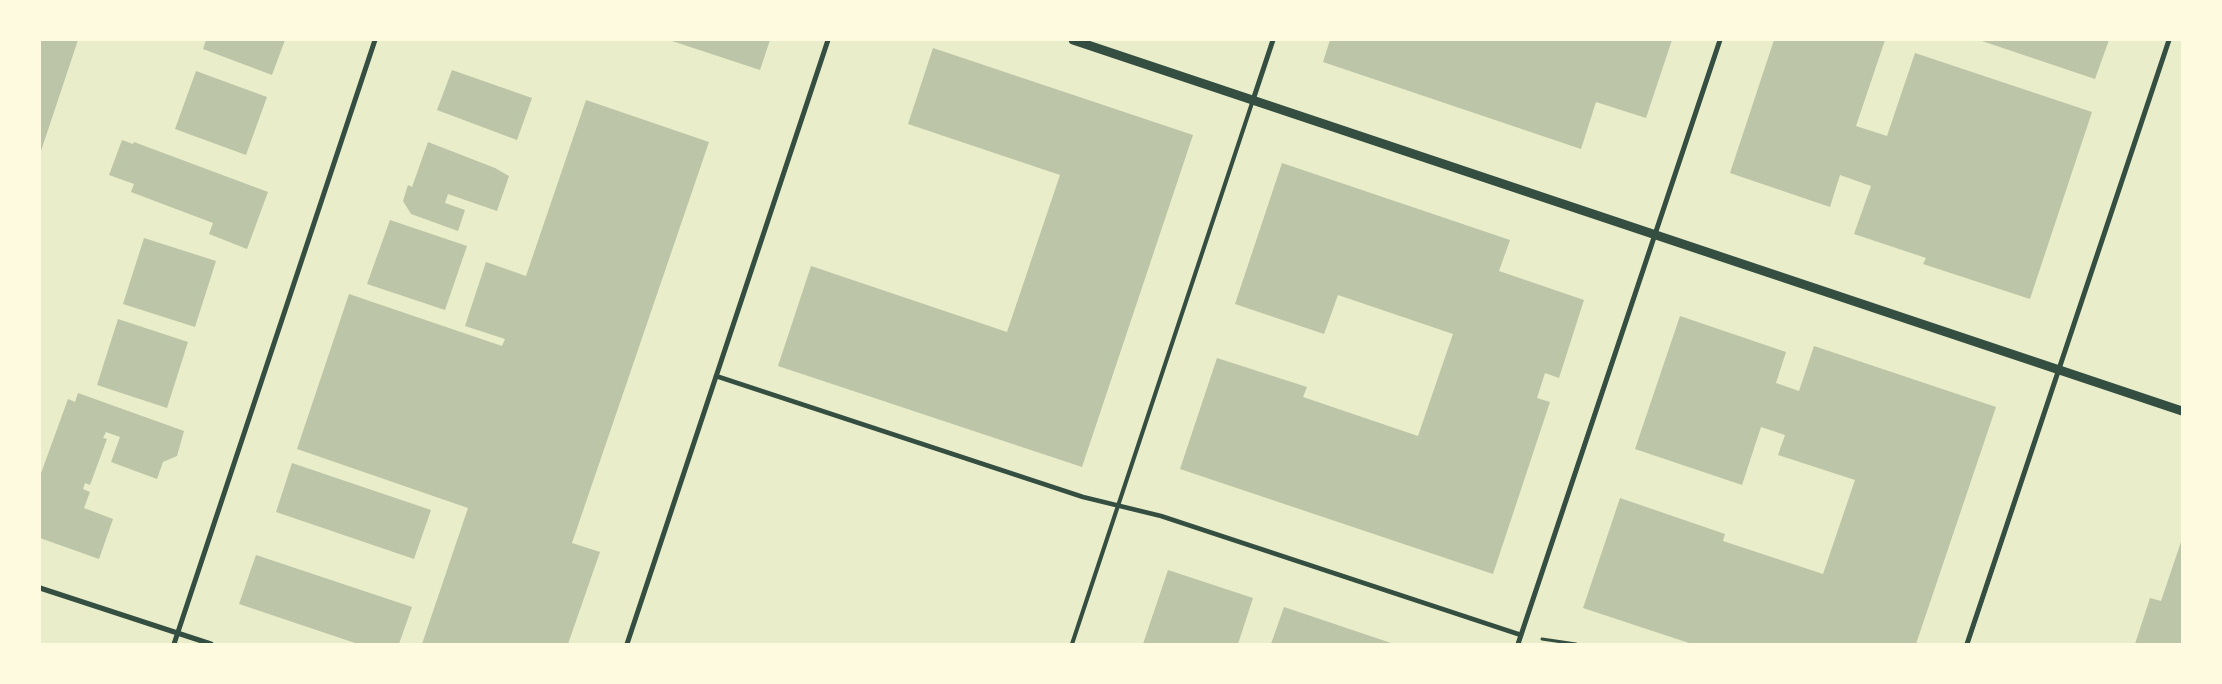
<!DOCTYPE html>
<html>
<head>
<meta charset="utf-8">
<style>
	body { margin:0 }
	#map { position:relative; width:2222px; height:684px; overflow:hidden; background:#e9edc9; font-family:"Fira Sans",sans-serif }
	canvas { display:block }
	.frame { position:absolute; inset:0; border:41px solid #fefae0; pointer-events:none }
</style>
</head>
<body>
<div id="map">
<canvas width="2222" height="684"></canvas>
<div class="frame"></div>
</div>
<script>
const ctx = document.querySelector('canvas').getContext('2d');
ctx.lineJoin = 'round';
function paint(path, color) { ctx.fillStyle = color; ctx.fill(path, 'evenodd'); }
const shape = rows => new Path2D(rows.map(r => 'M' + r).join(''));
function strokePath(path, color, width, dash) { ctx.strokeStyle = color; ctx.lineWidth = width; ctx.lineCap = dash ? 'butt' : 'round'; ctx.setLineDash(dash || []); ctx.stroke(path); }
paint(shape([
	[40,40,78,40,40,154],
	[206,40,285,40,272,75,203,49],
	[669,40,770,40,760,70],
	[1330,40,1672,40,1646,118,1596,102,1581,149,1323,62],
	[1774,40,1885,40,1856,126,1887,136,1915,53,2092,112,2030,299,1923,264,1926,258,1854,234,1871,186,1840,175,1830,207,1730,173],
	[1979,40,2109,40,2095,79],
	[933,48,1193,135,1082,467,778,366,811,266,1007,332,1060,175,908,124],
	[452,70,532,98,517,140,437,110],
	[196,71,267,97,246,155,175,129],
	[586,100,709,142,572,543,600,552,568,644,422,644,468,508,297,449,349,294,502,346,505,339,465,326,486,262,526,276],
	[122,140,133,144,134,142,268,192,247,249,209,234,213,223,131,192,134,184,109,175],
	[428,142,495,168,509,176,497,211,448,194,445,203,465,210,458,231,411,214,403,201,408,185,412,187],
	[1282,163,1510,240,1499,271,1584,300,1559,378,1545,373,1537,398,1550,402,1493,574,1180,469,1217,358,1307,387,1303,397,1418,436,1453,334,1338,295,1324,334,1235,304],
	[390,220,467,246,445,310,367,284],
	[144,238,216,261,195,327,123,304],
	[1680,316,1786,352,1776,383,1799,391,1814,346,1996,407,1916,644,1692,644,1583,608,1620,498,1725,534,1723,541,1823,574,1855,480,1778,455,1785,435,1761,427,1742,485,1635,449],
	[118,319,188,342,167,408,97,385],
	[78,393,184,431,177,456,163,462,157,479,111,462,120,437,106,432,103,438,107,439,90,485,85,483,83,489,90,492,84,508,113,519,99,559,40,538,40,476,68,399,75,402],
	[292,463,431,510,414,559,276,512],
	[2182,539,2182,644,2135,644,2150,598,2161,601],
	[256,555,412,607,399,644,358,644,239,604],
	[1168,570,1253,598,1238,644,1143,644],
	[1284,607,1394,644,1271,644]
]), '#bcc5a7');
strokePath(shape([
	[1542,639,1576,644]
]), '#344e41', 3);
strokePath(shape([
	[1072,644,1253,100]
]), '#344e41', 4);
strokePath(shape([
	[716,376,1083,497,1161,516,1521,635]
]), '#344e41', 4.5);
strokePath(shape([
	[1253,100,1273,40],
	[40,588,211,644],
	[174,644,375,40],
	[627,644,828,40],
	[1518,644,1720,40],
	[1967,644,2169,40]
]), '#344e41', 5);
strokePath(shape([
	[1073,40,2182,411]
]), '#344e41', 9);
</script>
</body>
</html>
